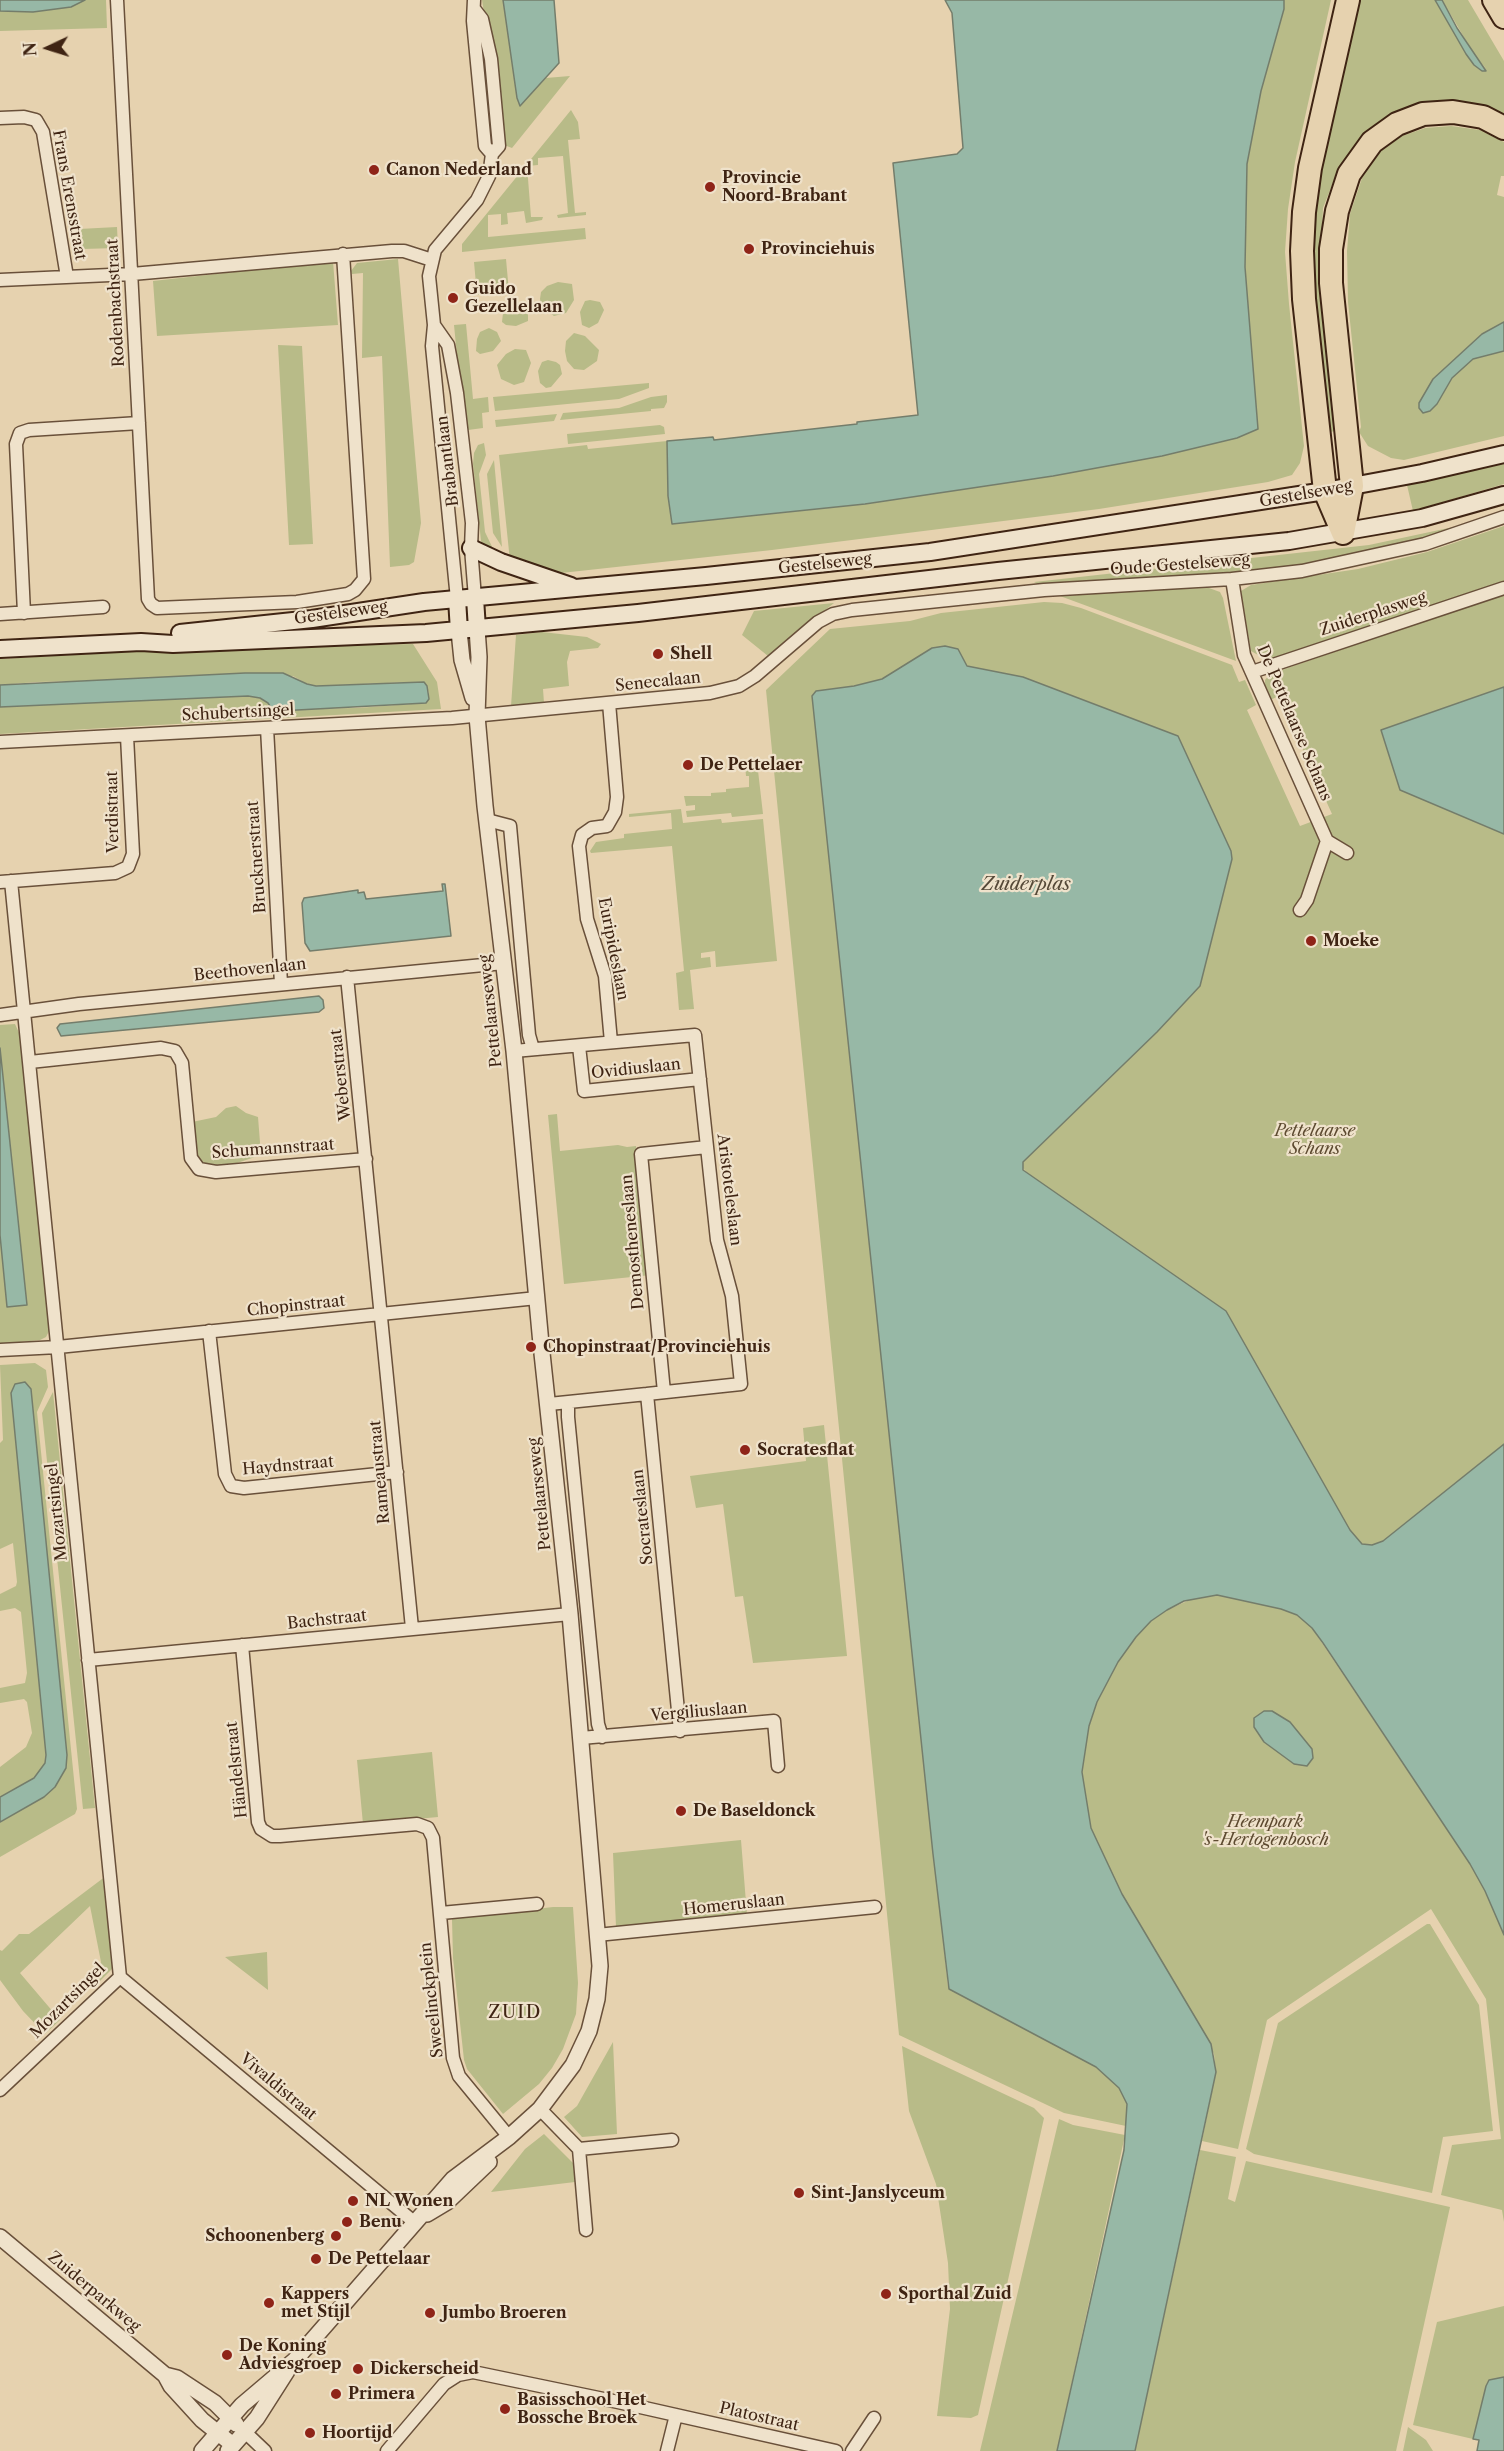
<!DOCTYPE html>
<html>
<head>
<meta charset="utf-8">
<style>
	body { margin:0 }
	#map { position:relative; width:1504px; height:2451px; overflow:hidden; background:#e6d2af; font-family:"Libre Caslon Text",serif }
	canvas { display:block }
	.north { position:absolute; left:18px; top:18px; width:60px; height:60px; -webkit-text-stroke:4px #efe2cb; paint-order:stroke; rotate:266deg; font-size:16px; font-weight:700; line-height:24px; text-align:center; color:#3f2413 }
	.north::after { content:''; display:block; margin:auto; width:21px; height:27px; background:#3f2413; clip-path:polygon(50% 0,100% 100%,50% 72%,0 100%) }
</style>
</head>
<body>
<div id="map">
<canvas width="1504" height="2451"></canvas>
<div class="north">N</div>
</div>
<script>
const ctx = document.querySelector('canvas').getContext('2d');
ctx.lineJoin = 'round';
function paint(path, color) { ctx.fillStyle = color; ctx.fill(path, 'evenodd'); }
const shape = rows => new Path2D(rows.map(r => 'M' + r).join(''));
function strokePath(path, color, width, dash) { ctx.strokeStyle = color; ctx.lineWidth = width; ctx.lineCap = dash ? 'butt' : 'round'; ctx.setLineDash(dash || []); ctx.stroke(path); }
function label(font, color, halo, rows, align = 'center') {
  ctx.font = font + ' "Libre Caslon Text",serif'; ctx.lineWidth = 4.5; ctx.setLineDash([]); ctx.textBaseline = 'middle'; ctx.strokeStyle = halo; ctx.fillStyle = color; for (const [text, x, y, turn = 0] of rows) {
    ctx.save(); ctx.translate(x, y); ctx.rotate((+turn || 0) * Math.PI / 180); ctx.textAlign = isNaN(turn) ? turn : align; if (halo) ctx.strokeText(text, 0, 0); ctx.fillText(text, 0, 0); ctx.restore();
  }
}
paint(shape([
	[85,0,106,0,107,28,0,31,0,11,33,12,71,7],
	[482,0,503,0,520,106,546,78,570,76,512,148,504,145],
	[1284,0,1331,0,1295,162,1288,209,1285,252,1289,304,1304,446,1300,463,1292,475,1268,482,1099,509,772,550,552,574,510,561,499,455,587,445,588,449,667,441,668,496,673,524,865,504,1053,476,1162,456,1237,438,1257,429,1245,267,1247,164,1261,91,1284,9],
	[1356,0,1435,0,1466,54,1486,68,1478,61,1442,0,1468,0,1504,61,1504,114,1490,108,1366,137,1338,170,1323,208,1321,251,1337,431,1329,432,1314,304,1312,251,1318,167],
	[571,110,578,122,580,139,568,140,575,213,586,212,586,215,558,218,557,215,568,213,563,156,538,158,538,165,527,166,531,217,543,217,542,220,526,223,524,211,507,213,508,224,501,225,501,214,488,215,488,237,585,228,586,239,462,252,462,244],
	[1451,126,1480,130,1504,142,1504,176,1501,176,1497,195,1504,197,1504,322,1482,334,1433,379,1419,403,1419,408,1423,413,1430,411,1437,404,1452,378,1473,359,1504,351,1504,436,1404,460,1391,458,1368,446,1359,432,1361,427,1348,302,1347,251,1350,214,1362,178,1381,151,1402,136,1425,128],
	[117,227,118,248,82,249,79,229],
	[398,259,421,523,414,562,409,565,390,567,382,356,362,358,363,273,352,274,351,271,357,263],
	[506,259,509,292,477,295,474,262],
	[333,261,338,325,157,336,153,281],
	[558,282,572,284,574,300,566,313,554,316,542,307,540,299,541,292,547,286],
	[590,300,600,302,604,310,598,323,589,328,582,325,580,312,585,301],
	[516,302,522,303,528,308,528,321,516,326,506,325,502,322,503,313,508,306],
	[466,324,473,399,488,397,489,412,482,413,483,428,468,430,464,427,454,325],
	[489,328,497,332,501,341,493,351,480,354,476,351,477,339,480,332],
	[574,333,585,336,599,350,597,361,584,370,574,369,567,361,565,351,566,341],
	[278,345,302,346,313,544,289,545],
	[515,349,526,350,531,363,524,382,514,385,501,379,497,365,506,354],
	[548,360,556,362,560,365,562,374,551,387,546,388,540,383,538,371,542,362],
	[649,383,649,388,619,399,495,411,493,397],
	[667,395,667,402,664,408,651,409,651,411,560,420,563,413,619,408,651,397],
	[557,414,554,421,496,427,495,420],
	[660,425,664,427,665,434,568,444,567,434],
	[484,443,486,455,479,474,485,532,496,555,483,546,481,541,473,464,474,453,478,445],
	[494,460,502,547,493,533,487,474],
	[1504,464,1504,484,1413,511,1407,485],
	[1472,523,1425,541,1322,563,1199,576,1042,586,1034,582,1369,545],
	[1504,526,1504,583,1276,658,1265,659,1251,651,1241,591,1251,585,1358,569,1427,552],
	[1169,589,1209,588,1220,592,1223,598,1236,661,1060,596],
	[1504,594,1504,687,1381,730,1400,790,1504,834,1504,1444,1383,1541,1372,1545,1362,1544,1022,1167,1023,1162,1157,1032,1232,859,1231,851,1178,736,1023,677,967,666,958,649,932,648,882,679,854,686,816,691,862,1173,948,1986,1096,2067,1119,2088,1127,2104,1126,2126,1064,2113,899,2035,766,690,830,629,910,621,941,613,1044,602,1062,603,1081,608,1232,665,1239,682,1245,680,1256,705,1247,710,1300,826,1332,814,1279,696,1270,700,1265,689,1265,680,1270,674],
	[834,603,768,656,742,635,754,611],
	[542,632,587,637,601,644,598,648,570,651,567,662,569,686,543,689,544,703,511,706,516,635],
	[413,644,437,682,441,709,0,734,0,707,248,696,260,698,268,703,272,709,357,708,425,703,429,694,427,686,410,682,316,686,307,684,293,676,36,682,0,685,0,659,200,648],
	[757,762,763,814,732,817,731,813,687,817,686,811,695,810,695,805,686,806,684,796,711,796,711,793,726,792,726,789,749,787,749,776,746,776,745,763],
	[681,809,683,823,721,819,722,823,763,819,777,961,716,967,715,951,701,953,701,958,710,957,711,967,690,970,694,1009,679,1010,676,973,684,971,672,846,591,853,590,851,596,842,624,838,624,834,672,829,671,813,629,817,629,814],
	[15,1024,20,1035,51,1327,46,1337,40,1340,0,1344,0,1235,7,1306,27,1305,0,1048,0,1025],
	[236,1106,246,1113,258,1117,261,1155,225,1167,199,1164,195,1154,192,1122,216,1117,226,1108],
	[557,1114,560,1151,618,1145,627,1147,636,1146,651,1275,564,1284,548,1115],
	[35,1363,46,1370,48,1387,37,1412,77,1809,75,1814,0,1857,0,1822,13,1815,66,1768,67,1755,31,1389,46,1755,45,1763,34,1778,0,1797,0,1767,26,1747,32,1733,27,1702,24,1699,0,1703,0,1688,25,1683,27,1673,21,1612,15,1608,0,1611,0,1594,16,1586,17,1582,13,1543,0,1549,0,1443,3,1440,0,1365],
	[53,1392,95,1808,83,1809,42,1413],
	[824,1425,847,1656,753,1663,743,1596,735,1597,723,1504,696,1508,690,1476,806,1461,803,1428],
	[1217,1595,1281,1609,1298,1615,1312,1628,1470,1864,1485,1891,1504,1935,1504,2222,1502,2210,1441,2195,1452,2145,1501,2139,1486,1999,1431,1909,1267,2020,1238,2149,1202,2141,1216,2072,1214,2054,1202,2029,1122,1894,1103,1856,1090,1828,1082,1772,1089,1726,1097,1702,1118,1662,1136,1637,1151,1621,1167,1610,1194,1598],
	[432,1752,438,1817,363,1824,357,1760],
	[741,1840,747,1915,616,1927,613,1853],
	[106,1876,116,1965,99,1982,92,1974,101,1962,90,1906,20,1973,60,2020,45,2034,23,2011,0,1980,0,1950,2,1951,19,1934,29,1934],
	[553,1907,573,1907,578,1983,576,2014,563,2049,552,2068,539,2084,503,2114,467,2069,464,2060,453,1958,452,1919],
	[1427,1924,1430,1924,1479,2005,1493,2131,1443,2137,1432,2193,1254,2154,1246,2149,1278,2023],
	[267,1952,268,1990,225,1957],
	[613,2042,617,2134,582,2137,564,2117,577,2106],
	[902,2046,1034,2108,1044,2118,978,2415,971,2418,937,2416,950,2309,948,2263,936,2184,909,2111],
	[1059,2119,1073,2125,1125,2135,1057,2451,980,2451],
	[544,2134,573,2163,575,2182,491,2192,525,2149],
	[1200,2150,1236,2157,1228,2199,1235,2202,1246,2161,1450,2207,1396,2451,1135,2451],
	[1504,2306,1504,2377,1489,2380,1473,2439,1413,2425,1437,2322],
	[1408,2427,1426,2440,1433,2451,1403,2451]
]), '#b8bb88');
const water = shape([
	[0,0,85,0,71,7,33,12,0,11,0,0],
	[503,0,554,0,559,63,520,106,517,98,503,0],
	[945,0,1284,0,1284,9,1261,91,1247,164,1245,267,1258,429,1237,438,1162,456,1053,476,865,504,672,524,668,496,667,441,713,437,714,440,857,424,857,422,918,415,893,163,957,154,963,148,952,13,945,0],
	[1435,0,1442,0,1457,28,1486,71,1482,71,1474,65,1466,54,1435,0],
	[1504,322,1504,351,1473,359,1452,378,1437,404,1430,411,1423,413,1419,408,1419,403,1433,379,1482,334,1504,322],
	[945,646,958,649,967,666,1023,677,1178,736,1231,851,1232,859,1200,986,1157,1032,1023,1162,1023,1170,1226,1311,1350,1530,1362,1544,1372,1545,1383,1541,1504,1444,1504,1935,1485,1891,1470,1864,1323,1643,1312,1628,1297,1615,1281,1609,1217,1595,1184,1601,1167,1610,1151,1621,1136,1637,1118,1662,1097,1702,1089,1726,1082,1772,1091,1828,1122,1894,1211,2044,1216,2072,1135,2451,1057,2451,1124,2150,1127,2104,1119,2088,1096,2067,949,1989,933,1854,812,696,816,691,854,686,882,679,932,648,945,646],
	[245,673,283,673,307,684,316,686,424,682,427,686,429,699,426,703,279,711,272,709,268,703,260,698,248,696,0,707,0,685,245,673],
	[1504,687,1504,834,1400,790,1381,730,1504,687],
	[442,884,445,884,451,936,310,951,305,943,302,903,304,898,358,890,358,893,364,892,366,899,443,891,442,884],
	[319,996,323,1000,324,1008,319,1012,61,1036,57,1028,60,1024,319,996],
	[0,1048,27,1305,7,1307,0,1235,0,1048],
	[25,1382,31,1389,67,1755,66,1768,55,1787,44,1797,0,1822,0,1797,34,1778,45,1763,46,1755,11,1393,15,1384,25,1382],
	[1264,1711,1272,1711,1290,1722,1312,1749,1313,1758,1307,1766,1294,1764,1264,1742,1254,1727,1254,1718,1264,1711],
	[1504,2377,1504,2451,1477,2451,1479,2440,1473,2439,1486,2386,1489,2380,1504,2377]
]);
paint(water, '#97b8a6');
strokePath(water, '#747d6b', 1.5);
const minor = shape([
	[117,0,148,599,151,604,157,608,297,602,348,594,355,590,364,579,343,254],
	[474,0,473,21,485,146,492,154],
	[0,118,24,117,36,120,43,132,67,277],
	[0,280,132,274,392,251,404,251,432,260],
	[434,325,448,345,457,393,472,523,471,548,475,598],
	[1232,579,1244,655,1327,841,1347,853],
	[457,599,432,346,434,325,429,276,435,250,477,200,489,176,492,154,499,146,491,59,482,19,475,10],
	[24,613,16,444,20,433,29,430,139,423],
	[0,614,103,607],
	[1252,672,1504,588],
	[609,703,617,797,615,812,607,826,592,828,582,835,579,846,587,919,605,976,611,1042],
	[267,728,281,984],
	[0,742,452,718,710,693,739,686,755,676,818,622,833,614,852,610,1044,590,1232,579,1302,571,1425,544,1504,517],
	[487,820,510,826,529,1035,533,1049],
	[0,882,115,873,128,867,133,854,127,736],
	[1300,910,1307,900,1327,841],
	[347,977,412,1628],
	[0,1015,79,1004,504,963],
	[579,1046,584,1091,700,1079],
	[514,1051,695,1035,717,1240,732,1296,741,1384,647,1394,680,1731],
	[30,1062,161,1048,175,1051,182,1063,191,1158,199,1169,216,1172,366,1159],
	[209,1331,225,1474,231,1486,244,1488,397,1472],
	[0,1350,58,1347,537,1298],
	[664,1392,641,1154,707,1147],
	[568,1402,568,1417,598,1724,602,1737],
	[549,1404,647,1394],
	[242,1645,258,1822,261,1829,272,1836,280,1836,417,1824,428,1828,433,1838,453,2058,459,2076,509,2137],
	[88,1660,570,1614],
	[581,1738,774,1721,778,1766],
	[441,1913,537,1904],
	[597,1935,875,1907],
	[120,1977,414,2222],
	[0,2090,120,1977,11,881],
	[540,2109,579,2149,586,2230],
	[579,2149,672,2140],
	[245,2432,265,2451],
	[387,2451,444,2384,458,2375,473,2372,618,2402,836,2451],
	[667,2451,676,2415],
	[852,2451,874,2418]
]);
const tertiary = shape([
	[459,631,462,660,473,698],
	[427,2214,447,2202,489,2162],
	[0,2237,165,2375,171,2386,202,2420,233,2445],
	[165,2375,177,2378,215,2403,236,2424],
	[202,2451,242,2405,295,2360,453,2179,509,2137,540,2109,573,2065,589,2031,597,1999,600,1966,570,1614,541,1344,514,1051,485,806,477,716,479,657,477,629],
	[228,2451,257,2418,287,2371]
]);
const secondary = shape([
	[471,548,501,562,571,586],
	[475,598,477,629],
	[457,599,459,631],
	[180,633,312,619,424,602,706,576,930,552,1325,491,1422,473,1504,454],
	[0,649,141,642,173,644,426,633,638,613,998,571,1289,541,1422,518,1504,495]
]);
const motorway = shape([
	[1494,0,1504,17],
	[1343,533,1352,486,1331,283,1331,249,1337,211,1349,174,1372,142,1397,124,1423,114,1453,112,1483,117,1504,128],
	[1343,533,1325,491,1304,299,1302,251,1304,212,1310,168,1348,0]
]);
strokePath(minor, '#69503a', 15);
strokePath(tertiary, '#69503a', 18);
strokePath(secondary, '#3f2413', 20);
strokePath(motorway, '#3f2413', 26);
strokePath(minor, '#efe2cb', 12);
strokePath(tertiary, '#efe2cb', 15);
strokePath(secondary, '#efe2cb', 16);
strokePath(motorway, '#e6d2af', 22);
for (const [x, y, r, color] of [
	[374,170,6,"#8f2418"],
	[710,187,6,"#8f2418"],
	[749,249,6,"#8f2418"],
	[453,298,6,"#8f2418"],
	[658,654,6,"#8f2418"],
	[688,765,6,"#8f2418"],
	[1311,941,6,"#8f2418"],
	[531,1347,6,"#8f2418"],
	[745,1450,6,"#8f2418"],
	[681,1811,6,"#8f2418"],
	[799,2193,6,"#8f2418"],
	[353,2201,6,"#8f2418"],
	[347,2222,6,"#8f2418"],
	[336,2236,6,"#8f2418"],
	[316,2259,6,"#8f2418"],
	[886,2294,6,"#8f2418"],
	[269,2303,6,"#8f2418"],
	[430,2313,6,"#8f2418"],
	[227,2355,6,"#8f2418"],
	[358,2369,6,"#8f2418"],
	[336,2394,6,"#8f2418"],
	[505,2409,6,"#8f2418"],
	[310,2433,6,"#8f2418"]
]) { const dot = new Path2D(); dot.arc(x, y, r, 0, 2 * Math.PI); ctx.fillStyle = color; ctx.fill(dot); strokePath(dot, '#efe2cb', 2); }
label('bold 16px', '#3f2413', '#efe2cb', [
	["Canon Nederland",386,170],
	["Provincie",722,178],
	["Noord-Brabant",722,196],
	["Provinciehuis",761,249],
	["Guido",465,289],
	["Gezellelaan",465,307],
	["Shell",670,654],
	["De Pettelaer",700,765],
	["Moeke",1323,941],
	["Chopinstraat/Provinciehuis",543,1347],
	["Socratesflat",757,1450],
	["De Baseldonck",693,1811],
	["Sint-Janslyceum",811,2193],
	["NL Wonen",365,2201],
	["Benu",359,2222],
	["Schoonenberg",324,2236,"right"],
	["De Pettelaar",328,2259],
	["Kappers",281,2294],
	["met Stijl",281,2312],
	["Sporthal Zuid",898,2294],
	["Jumbo Broeren",442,2313],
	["De Koning",239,2346],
	["Adviesgroep",239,2364],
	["Dickerscheid",370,2369],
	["Primera",348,2394],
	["Basisschool Het",517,2400],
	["Bossche Broek",517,2418],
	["Hoortijd",322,2433]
], 'left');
label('16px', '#3f2413', '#efe2cb', [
	["Frans Erensstraat",69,195,80],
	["Rodenbachstraat",116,303,-93],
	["Brabantlaan",448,461,-97],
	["Gestelseweg",1306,494,-10],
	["Gestelseweg",825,564,-6],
	["Oude Gestelseweg",1180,565,-4],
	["Gestelseweg",341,613,-8],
	["Zuiderplasweg",1373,614,-18],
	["Senecalaan",658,682,-6],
	["Schubertsingel",238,713,-3],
	["De Pettelaarse Schans",1294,723,67],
	["Verdistraat",113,812,-91],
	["Brucknerstraat",257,857,-94],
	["Euripideslaan",613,949,79],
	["Beethovenlaan",250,970,-6],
	["Pettelaarseweg",491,1011,-96],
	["Ovidiuslaan",636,1069,-6],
	["Weberstraat",341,1075,-96],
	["Schumannstraat",273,1149,-4],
	["Aristoteleslaan",729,1190,83],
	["Demostheneslaan",633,1242,-95],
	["Chopinstraat",296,1306,-6],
	["Haydnstraat",288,1466,-5],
	["Rameaustraat",380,1472,-95],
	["Pettelaarseweg",540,1494,-96],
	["Mozartsingel",57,1512,-96],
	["Socrateslaan",643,1517,-96],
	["Bachstraat",327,1620,-6],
	["Vergiliuslaan",699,1712,-5],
	["Händelstraat",237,1770,-96],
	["Homeruslaan",734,1905,-6],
	["Sweelinckplein",432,2000,-96],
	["Mozartsingel",68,2001,-45],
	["Vivaldistraat",278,2087,40],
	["Zuiderparkweg",94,2292,40],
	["Platostraat",759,2417,13]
]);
label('italic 16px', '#5d4a30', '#efe2cb', [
	["Pettelaarse",1315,1131],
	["Schans",1315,1149],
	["Heempark",1265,1822],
	["'s-Hertogenbosch",1265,1840]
]);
label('italic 18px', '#554938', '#efe2cb', [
	["Zuiderplas",1026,885]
]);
ctx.letterSpacing = '1.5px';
label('18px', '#3f2413', '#efe2cb', [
	["ZUID",515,2013]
]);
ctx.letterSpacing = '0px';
</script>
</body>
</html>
